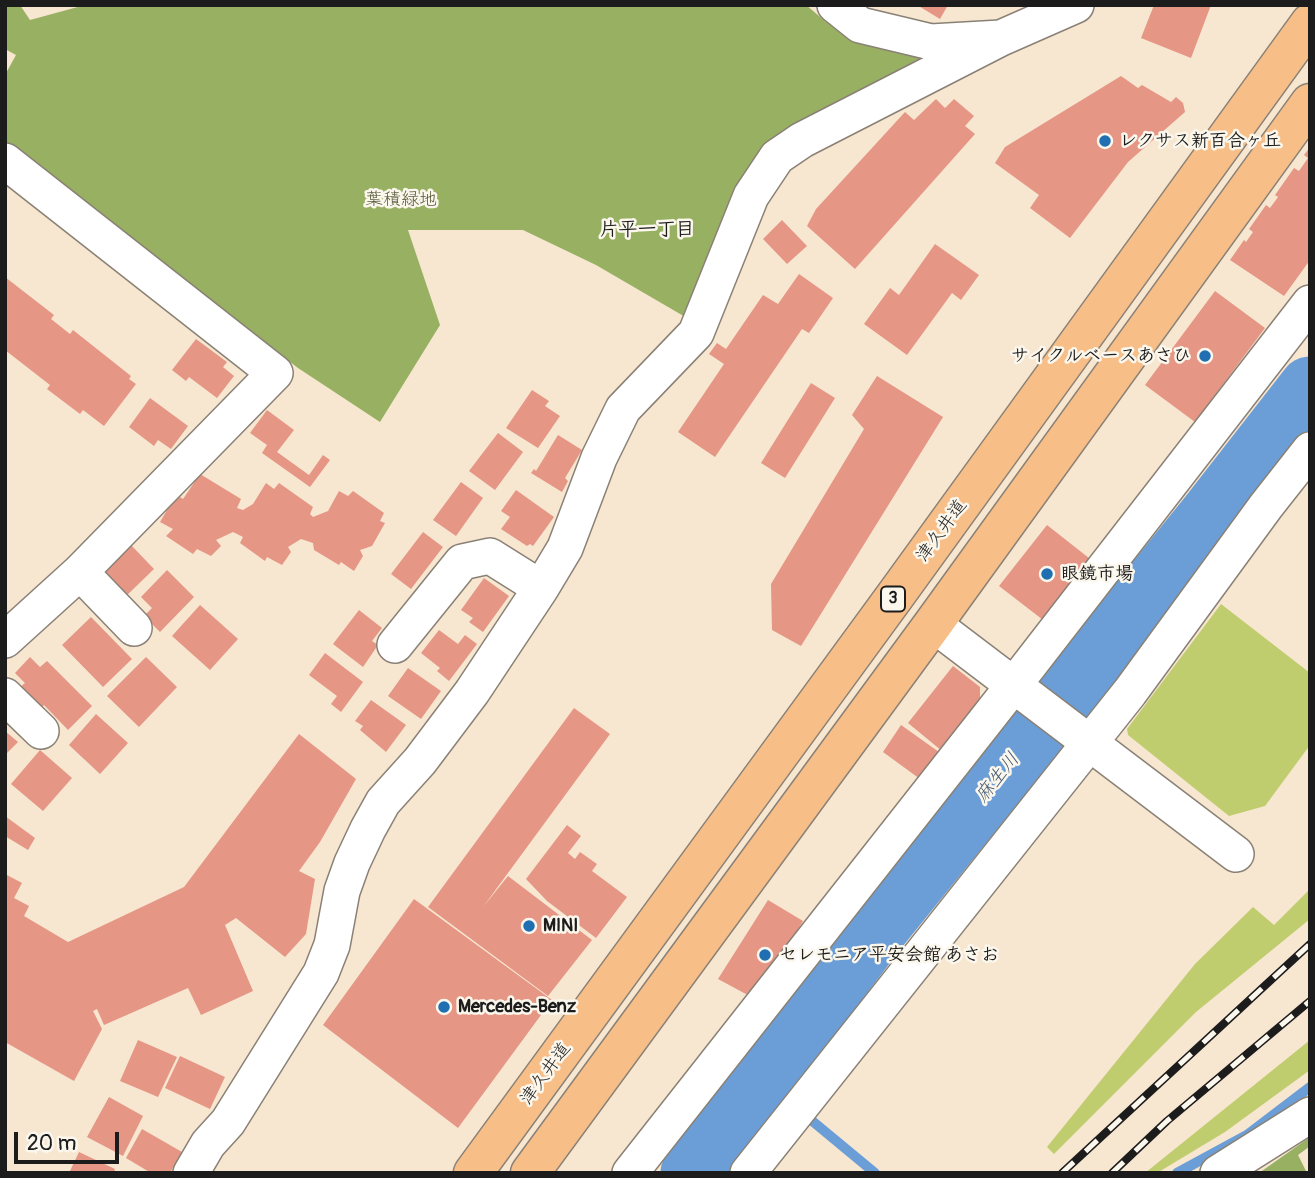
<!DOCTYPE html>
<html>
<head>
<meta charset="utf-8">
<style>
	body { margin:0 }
	#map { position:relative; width:1315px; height:1178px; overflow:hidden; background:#f7e6d0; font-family:Pangolin,sans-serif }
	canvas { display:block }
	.frame { position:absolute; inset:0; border:7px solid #1c1c1c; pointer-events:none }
	.scale { position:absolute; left:14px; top:1132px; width:105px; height:32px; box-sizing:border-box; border:4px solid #1c1c1c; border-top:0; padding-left:9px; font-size:21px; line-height:24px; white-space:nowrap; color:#1c1c1c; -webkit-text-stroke:5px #fbf7ec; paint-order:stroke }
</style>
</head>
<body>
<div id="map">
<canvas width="1315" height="1178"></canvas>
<div class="frame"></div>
<div class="scale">20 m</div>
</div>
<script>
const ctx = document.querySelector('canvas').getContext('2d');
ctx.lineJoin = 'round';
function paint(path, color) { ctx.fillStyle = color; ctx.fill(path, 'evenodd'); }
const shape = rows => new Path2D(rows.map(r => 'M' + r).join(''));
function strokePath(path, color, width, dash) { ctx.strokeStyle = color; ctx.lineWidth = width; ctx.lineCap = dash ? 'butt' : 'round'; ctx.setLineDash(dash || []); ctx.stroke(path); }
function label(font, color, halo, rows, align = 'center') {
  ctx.font = font + ' Pangolin,"Klee One",sans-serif'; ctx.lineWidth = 5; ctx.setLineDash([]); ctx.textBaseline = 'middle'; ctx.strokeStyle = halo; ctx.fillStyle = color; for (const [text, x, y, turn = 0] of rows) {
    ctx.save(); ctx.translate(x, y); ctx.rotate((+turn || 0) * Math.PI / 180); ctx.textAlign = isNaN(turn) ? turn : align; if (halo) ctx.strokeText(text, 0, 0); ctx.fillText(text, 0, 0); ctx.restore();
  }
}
paint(shape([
	[1221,604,1310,673,1310,745,1265,806,1229,816,1128,735,1127,729],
	[1310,889,1310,919,1196,1012,1054,1154,1047,1147,1195,964,1253,907,1274,925],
	[1310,1040,1310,1070,1225,1132,1157,1173,1145,1173]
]), '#c0cd6f');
paint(shape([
	[5,5,20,5,30,20,85,5,806,5,825,21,854,39,921,57,923,71,796,130,687,318,596,265,523,230,408,230,440,325,380,422,298,368,5,142,5,75,16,55,5,49],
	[1310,1137,1310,1146,1298,1155,1306,1171,1302,1173,1259,1173]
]), '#98b062');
strokePath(shape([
	[764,1081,875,1173],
	[1177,1173,1247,1135,1310,1087]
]), '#6b9ed6', 10);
strokePath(shape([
	[692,1173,873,933,1211,515,1310,388]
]), '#6b9ed6', 63);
paint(shape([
	[917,5,948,5,940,19],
	[1154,5,1211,5,1191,58,1141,38],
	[1121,76,1138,88,1142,85,1171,102,1176,97,1183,103,1185,112,1128,162,1070,238,1030,208,1039,195,995,163,1005,147],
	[936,99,945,108,954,99,974,116,965,126,975,134,855,269,807,226,816,209,905,112,914,120],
	[1310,147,1310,260,1284,296,1230,260,1244,240,1246,242,1253,232,1249,229,1266,205,1270,208,1278,197,1275,195,1294,168,1299,171,1308,158,1304,155],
	[782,220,807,246,787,264,763,239],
	[935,244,979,275,961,300,952,293,907,355,864,324,890,288,899,295],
	[799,274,833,298,809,333,802,329,715,457,678,432,724,364,709,354,717,343,726,349,763,295,778,304],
	[5,277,54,315,51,319,70,334,73,330,131,376,129,379,136,384,104,426,83,410,80,414,47,389,50,385,5,350],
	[1215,291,1265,328,1195,422,1145,385],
	[196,339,227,362,223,367,234,376,217,398,189,377,186,381,172,370],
	[877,376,943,417,801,646,772,630,771,584,864,429,852,415],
	[811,383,835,398,785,478,761,463],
	[532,390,549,401,545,406,560,416,538,448,506,428],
	[150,398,188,426,171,449,158,440,154,446,129,427],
	[267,410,294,430,277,452,309,475,323,455,330,460,310,487,262,453,267,445,250,433],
	[498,433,523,452,495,490,469,471],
	[558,435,582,450,565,478,568,481,562,492,531,473,534,469,536,471],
	[200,474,241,499,237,508,243,510,253,504,266,483,274,489,279,483,313,507,310,514,313,517,328,511,339,491,348,496,353,491,384,513,380,521,385,523,372,546,360,550,363,556,354,571,341,562,339,565,314,550,313,543,301,539,288,547,291,552,282,565,267,557,265,561,240,543,243,537,233,532,216,540,221,546,211,556,197,549,193,554,166,536,173,529,160,522,170,505,180,497,183,499],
	[461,482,483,498,456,536,433,520],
	[516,490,554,517,533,546,530,544,527,546,501,529,510,517,501,511],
	[1047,525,1094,562,1047,623,999,586],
	[423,532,443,547,411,589,391,574],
	[131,545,154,569,124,598,101,574],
	[167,570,194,597,160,632,144,616,152,608,141,597],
	[484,578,509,596,483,632,469,622,473,618,461,610],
	[200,605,238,639,210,670,172,636],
	[359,610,382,628,372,641,378,645,363,667,333,644],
	[91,617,132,659,103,687,62,645],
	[439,630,458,644,465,635,477,644,449,681,437,671,440,668,421,653],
	[325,653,363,682,341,712,331,704,337,696,309,675],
	[30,657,40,667,47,661,92,706,68,730,44,705,41,709,19,688,25,683,15,673],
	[146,657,177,687,139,727,107,696],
	[953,666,980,687,980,703,942,751,908,723],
	[408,668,441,691,421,719,388,696],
	[371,700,406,725,386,752,360,730,363,726,355,721],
	[574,708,610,734,483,907,508,876,592,940,548,996,428,907],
	[96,714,128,743,100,774,69,745],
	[901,725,939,752,920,779,883,752],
	[5,731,18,742,5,755],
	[299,734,356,779,320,842,299,871,315,879,306,934,285,957,236,918,225,925,253,991,201,1015,188,988,104,1025,97,1009,93,1011,102,1029,74,1081,5,1042,5,874,22,883,14,898,29,906,24,916,68,942,184,887],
	[40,750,72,778,43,811,11,784],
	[5,816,35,838,28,850,5,836],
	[567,825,581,836,568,853,575,859,580,852,597,864,592,871,627,897,596,938,547,901,526,879],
	[414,899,552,1000,458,1128,323,1025],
	[768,900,803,921,757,1000,718,979],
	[138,1040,177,1057,158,1097,120,1081],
	[180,1056,225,1077,210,1109,165,1088],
	[109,1097,143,1116,123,1156,87,1137],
	[142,1129,182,1152,170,1173,151,1173,126,1158],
	[79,1152,115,1169,114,1173,69,1173]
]), '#e59685');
const street = shape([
	[835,5,860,25,931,42,1001,38,1076,5],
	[5,161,275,373,80,572,5,640],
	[80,572,134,628],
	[933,624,1236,854],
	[395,645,462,562,490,556,541,588],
	[5,696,41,731],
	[191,1173,208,1144,228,1122,321,973,332,945,342,891,352,863,368,829,383,802,420,761,472,692,541,588,565,548,599,458,623,409,696,333,751,196,777,157,802,140,1001,38],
	[630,1173,1013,686,1310,303],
	[748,1173,1130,692,1266,506,1310,450],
	[1218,1173,1310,1115]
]);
const primary = shape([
	[473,1173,895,596,1310,23],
	[530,1173,933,624,1310,103]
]);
strokePath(street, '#8a8176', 38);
strokePath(primary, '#8a8176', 41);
strokePath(street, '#fff', 35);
strokePath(primary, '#f7be87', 38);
const rail = shape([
	[1062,1173,1310,944],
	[1112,1173,1167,1121,1310,1001]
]);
strokePath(rail, '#1c1c1c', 8);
strokePath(rail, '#fbf7ec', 5, [16]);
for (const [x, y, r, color] of [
	[1105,141,7,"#1f6fb2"],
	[1205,356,7,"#1f6fb2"],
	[1047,574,7,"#1f6fb2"],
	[529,926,7,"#1f6fb2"],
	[765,955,7,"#1f6fb2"],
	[444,1007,7,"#1f6fb2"]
]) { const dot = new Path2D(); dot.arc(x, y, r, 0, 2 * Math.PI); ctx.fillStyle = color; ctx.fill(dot); strokePath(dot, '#fbf7ec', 2.5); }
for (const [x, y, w] of [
	[893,599,24]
]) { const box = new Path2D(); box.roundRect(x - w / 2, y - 12.5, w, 25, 5); ctx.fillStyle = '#fbf7ec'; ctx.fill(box); strokePath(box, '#1c1c1c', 2); }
label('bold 16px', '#1c1c1c', null, [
	["3",893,599]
]);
label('bold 18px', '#1c1c1c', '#fbf7ec', [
	["レクサス新百合ヶ丘",1119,141],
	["サイクルベースあさひ",1191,356,"right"],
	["眼鏡市場",1061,574],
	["MINI",543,926],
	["セレモニア平安会館 あさお",779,955],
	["Mercedes-Benz",458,1007]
], 'left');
label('18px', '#555a39', '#fbf7ec', [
	["葉積緑地",401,200]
]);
label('18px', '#1c1c1c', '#fbf7ec', [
	["津久井道",942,531,-54],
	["津久井道",546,1074,-54]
]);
label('bold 19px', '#1c1c1c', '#fbf7ec', [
	["片平一丁目",647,230]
]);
label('italic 19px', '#405670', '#fbf7ec', [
	["麻生川",998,778,-51]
]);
</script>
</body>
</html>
